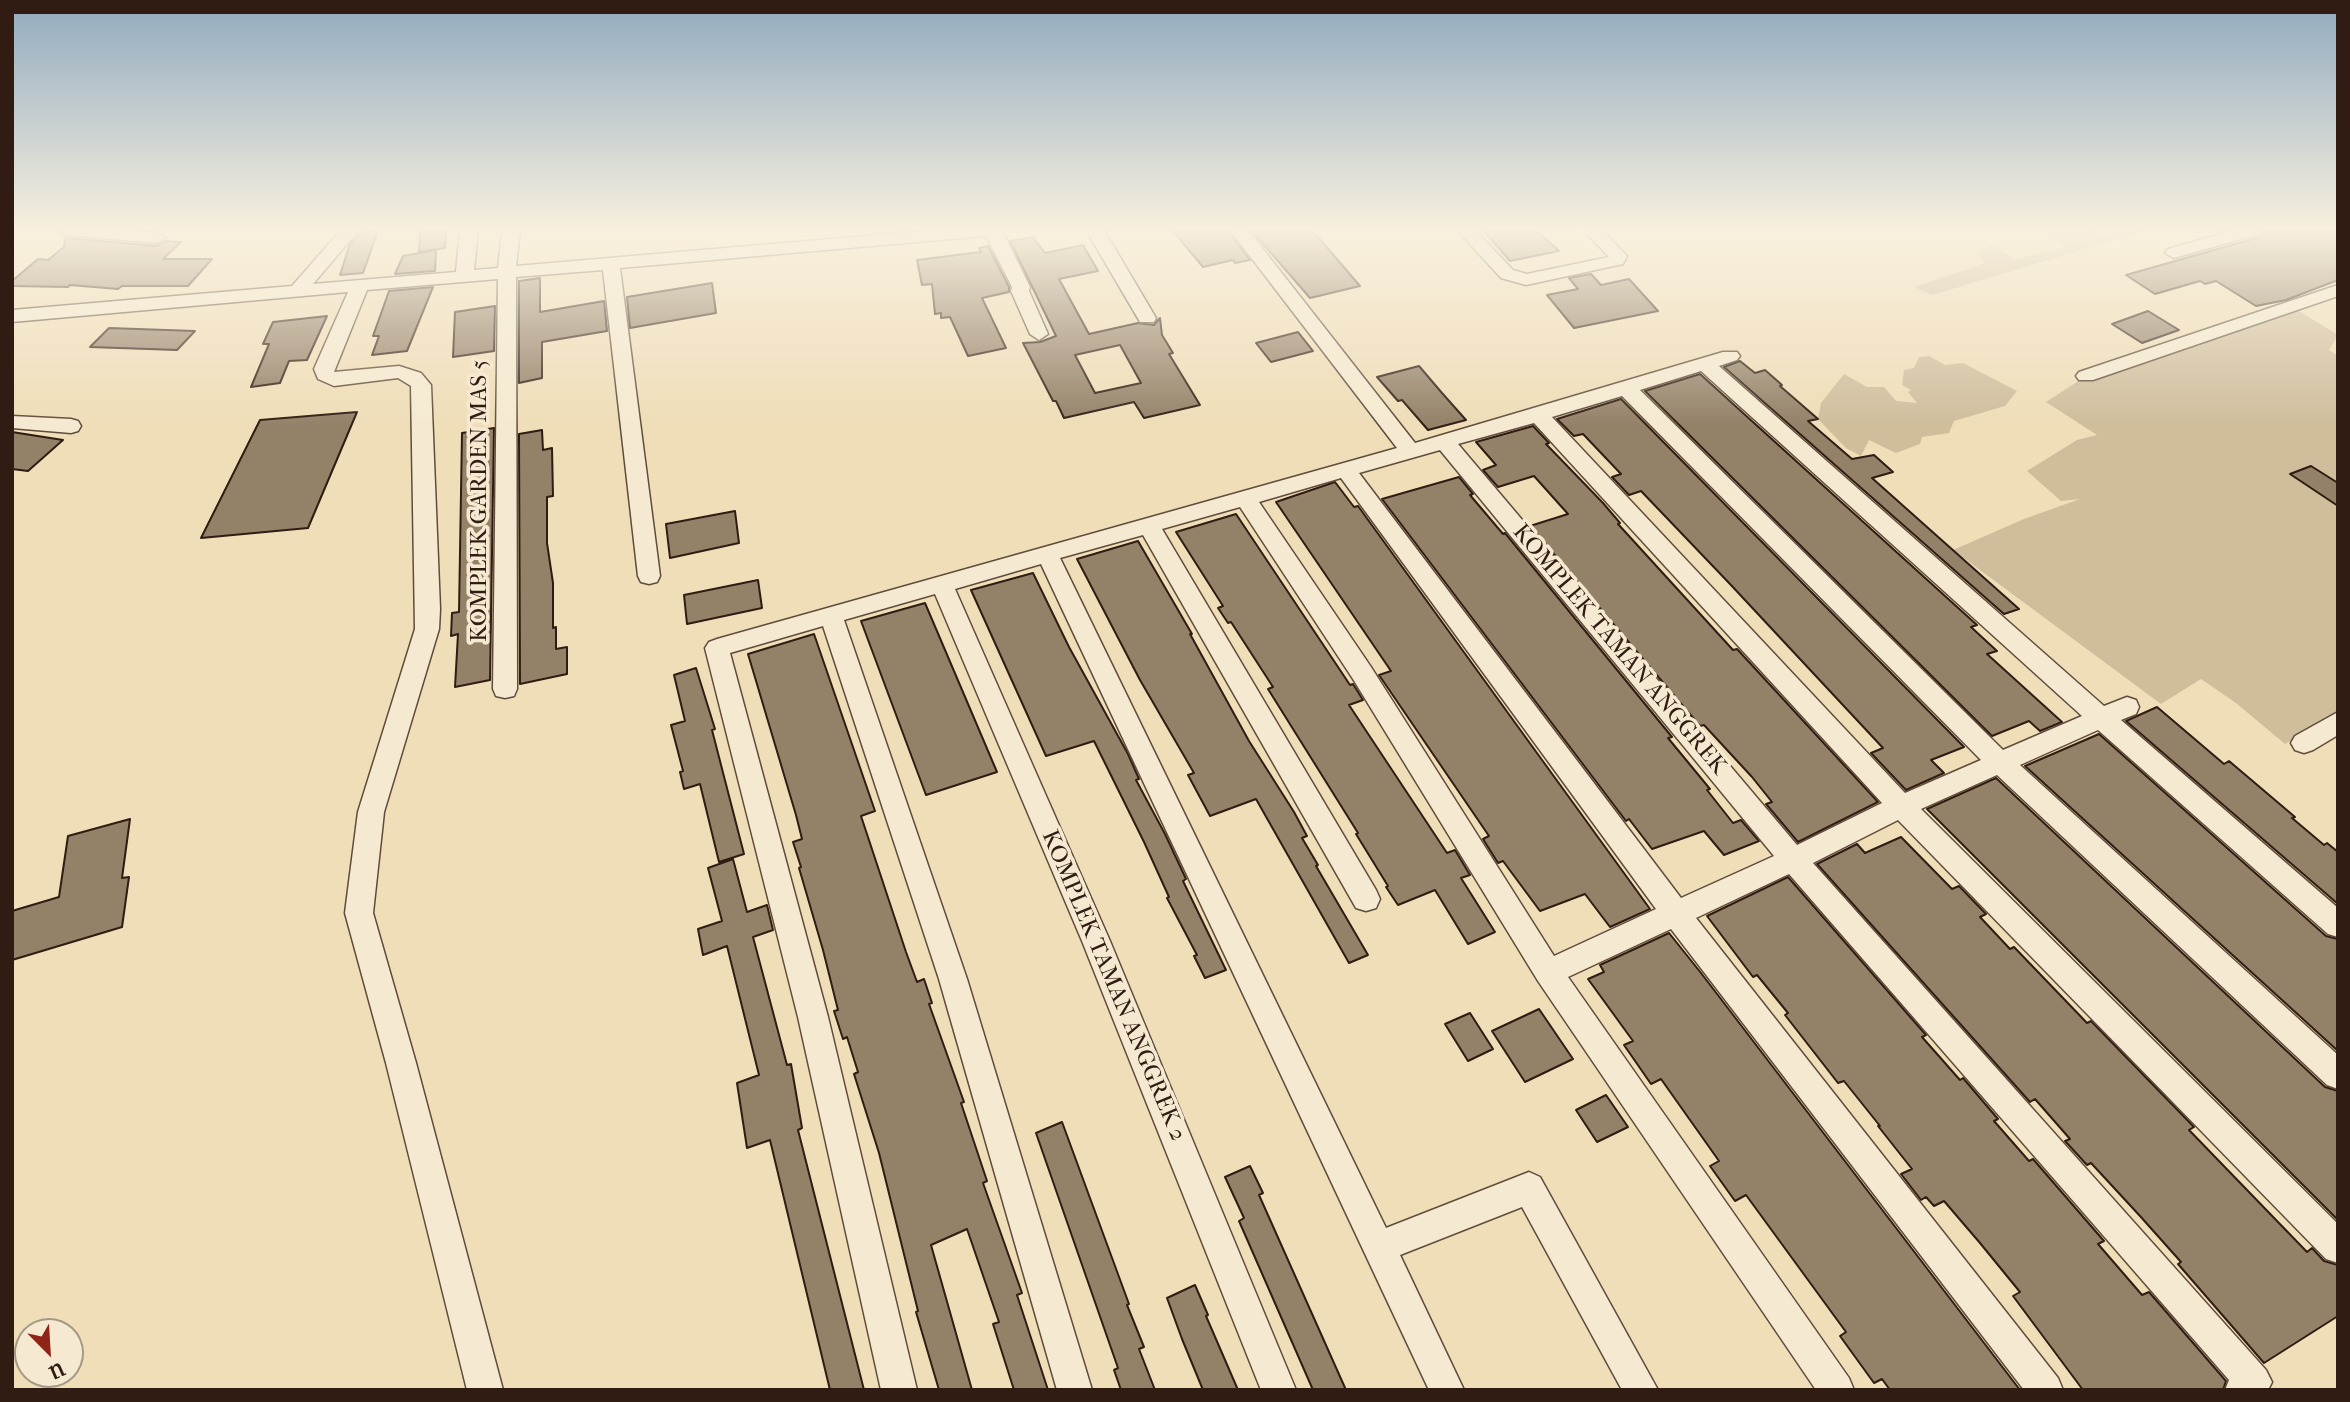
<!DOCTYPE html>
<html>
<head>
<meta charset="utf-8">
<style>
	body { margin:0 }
	#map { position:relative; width:2350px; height:1402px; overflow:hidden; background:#efdeb8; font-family:"IM FELL French Canon",serif }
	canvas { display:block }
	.frame { position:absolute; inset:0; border:14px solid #301c12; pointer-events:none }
	.north { position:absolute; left:14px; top:1318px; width:70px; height:70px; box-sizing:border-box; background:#f5ead1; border:2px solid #a69885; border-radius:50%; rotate:156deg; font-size:19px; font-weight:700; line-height:28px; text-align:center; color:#301c12 }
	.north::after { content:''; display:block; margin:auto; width:24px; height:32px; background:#8f2418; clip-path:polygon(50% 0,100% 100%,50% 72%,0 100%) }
</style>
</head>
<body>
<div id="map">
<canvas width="2350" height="1402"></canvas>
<div class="frame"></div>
<div class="north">U</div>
</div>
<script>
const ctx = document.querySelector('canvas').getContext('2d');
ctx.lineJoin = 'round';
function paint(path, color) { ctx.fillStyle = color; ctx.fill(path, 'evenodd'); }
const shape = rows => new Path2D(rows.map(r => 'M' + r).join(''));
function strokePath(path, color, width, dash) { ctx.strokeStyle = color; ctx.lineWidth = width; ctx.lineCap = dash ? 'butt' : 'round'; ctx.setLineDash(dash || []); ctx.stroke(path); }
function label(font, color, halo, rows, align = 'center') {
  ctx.font = font + ' "IM FELL French Canon",serif'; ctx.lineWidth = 7; ctx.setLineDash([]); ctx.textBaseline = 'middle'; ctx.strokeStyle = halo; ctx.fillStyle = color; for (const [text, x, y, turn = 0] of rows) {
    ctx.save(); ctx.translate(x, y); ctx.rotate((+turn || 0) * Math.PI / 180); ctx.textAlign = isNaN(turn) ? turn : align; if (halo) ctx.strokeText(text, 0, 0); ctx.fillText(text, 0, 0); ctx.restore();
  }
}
paint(shape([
	[2040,230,2083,230,2107,235,2112,230,2138,230,2139,233,1932,295,1914,287,1985,263,1976,252,1992,245,2015,260,2066,247],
	[2296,309,2338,335,2329,350,2338,356,2338,712,2285,744,2236,703,2201,679,2161,704,1953,550,2024,519,2080,499,2061,501,2027,471,2077,440,2097,435,2046,402,2086,376],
	[1929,356,1945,365,1963,363,2017,391,2005,406,1954,421,1949,433,1922,437,1920,444,1896,453,1869,440,1861,456,1846,448,1818,419,1821,403,1844,374,1867,387,1884,387,1896,401,1917,403,1908,392,1911,390,1902,385,1904,370,1914,368,1919,357]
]), '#cfbd9c');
const building = shape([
	[420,230,446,230,445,248,419,252,420,230],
	[1172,230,1227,230,1250,260,1235,263,1233,260,1203,267,1172,230],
	[1251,230,1312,230,1360,286,1310,298,1251,230],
	[1483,230,1536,230,1559,251,1510,261,1483,230],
	[2265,230,2338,230,2338,280,2286,300,2256,306,2216,281,2205,284,2200,281,2155,294,2126,275,2260,237,2265,230],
	[378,231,363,273,340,275,350,244,360,233,378,231],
	[1033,237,1045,253,1083,245,1098,271,1059,279,1089,334,1138,323,1154,325,1160,318,1162,335,1173,353,1169,354,1200,405,1144,418,1134,402,1064,418,1056,401,1053,401,1023,343,1040,342,1056,336,1010,241,1033,237],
	[1120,345,1141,383,1095,393,1075,355,1120,345],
	[65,238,157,246,166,241,181,242,163,259,212,259,188,286,122,286,118,289,70,285,68,287,12,286,12,281,38,259,48,260,64,247,65,238],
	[988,246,1009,287,1009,292,982,298,1006,348,968,356,950,317,941,318,941,313,935,314,932,284,922,285,917,260,981,252,979,248,988,246],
	[436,250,435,271,395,274,403,256,436,250],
	[1591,274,1601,285,1629,279,1658,311,1574,328,1547,295,1578,289,1569,278,1591,274],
	[540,278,540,312,604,301,607,331,542,342,542,378,519,383,519,281,540,278],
	[712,283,716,313,630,328,627,297,712,283],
	[433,287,407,351,372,355,379,336,373,336,389,291,433,287],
	[495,306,494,351,453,357,455,312,495,306],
	[2148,311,2179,330,2142,343,2112,324,2148,311],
	[327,316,307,360,289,361,280,383,251,387,269,344,263,344,273,322,327,316],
	[109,328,195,331,177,350,90,347,109,328],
	[1298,332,1313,351,1271,362,1256,343,1298,332],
	[1740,361,1755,373,1765,370,1782,385,1780,386,1818,419,1808,421,1852,459,1874,455,1893,472,1872,478,2019,609,2004,614,1724,367,1740,361],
	[1419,366,1442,393,1466,420,1428,430,1402,400,1398,401,1377,377,1419,366],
	[1700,374,1977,625,1971,627,1997,651,1987,654,2062,722,2040,731,2029,721,1992,736,1645,391,1700,374],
	[1621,399,1964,747,1931,760,1944,773,1906,790,1871,753,1883,748,1730,584,1641,491,1629,495,1612,477,1621,474,1583,434,1574,436,1557,419,1621,399],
	[357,412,308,528,201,538,260,420,357,412],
	[1533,426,1549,443,1546,444,1603,503,1620,523,1618,524,1733,650,1737,649,1878,802,1798,842,1766,804,1772,802,1752,777,1704,725,1700,726,1530,526,1568,514,1534,476,1498,487,1483,470,1496,465,1476,442,1533,426],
	[494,428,490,680,455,687,458,634,451,636,452,613,459,612,462,433,494,428],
	[542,430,543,450,552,448,553,496,547,497,547,543,553,583,553,628,556,627,556,649,567,647,567,674,520,684,519,434,542,430],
	[12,432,63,440,28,471,12,469,12,432],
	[2311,466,2338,483,2338,506,2290,474,2311,466],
	[1459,477,1473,494,1470,495,1503,534,1505,533,1672,737,1668,738,1710,789,1707,790,1733,823,1741,820,1759,841,1724,855,1704,831,1652,849,1629,819,1626,821,1382,499,1459,477],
	[1335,482,1354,507,1358,506,1650,909,1610,927,1585,894,1540,911,1503,861,1498,863,1483,839,1489,836,1379,675,1391,671,1276,502,1335,482],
	[735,511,739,543,670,558,666,524,735,511],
	[1236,514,1350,685,1353,684,1363,700,1349,705,1447,853,1455,850,1470,875,1461,878,1495,932,1468,944,1435,890,1398,905,1386,887,1388,886,1356,834,1358,833,1268,689,1273,687,1231,622,1228,623,1218,608,1223,606,1176,532,1236,514],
	[1138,541,1192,634,1190,634,1249,741,1294,812,1307,836,1302,838,1318,865,1316,866,1368,955,1349,963,1256,799,1210,816,1188,775,1194,773,1140,680,1077,559,1138,541],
	[1033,573,1069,647,1128,754,1139,779,1136,780,1165,834,1186,879,1183,881,1226,970,1205,978,1194,956,1197,955,1167,898,1169,897,1144,842,1094,741,1046,756,971,590,1033,573],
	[758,580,762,608,687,624,684,595,758,580],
	[925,603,997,772,926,795,861,621,925,603],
	[814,634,875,811,861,816,906,952,917,982,924,979,932,1003,929,1004,964,1102,961,1103,987,1181,983,1183,1022,1293,1017,1295,1048,1390,1014,1390,993,1324,999,1322,967,1229,931,1245,972,1390,939,1390,916,1312,918,1311,879,1153,854,1074,858,1072,847,1037,843,1039,834,1011,838,1010,823,950,799,868,801,867,793,842,802,839,796,815,748,654,814,634],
	[696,668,715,729,712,730,744,854,719,862,700,784,684,789,680,772,683,771,671,725,685,721,674,675,696,668],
	[2157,707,2224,764,2229,761,2295,817,2292,818,2324,845,2327,843,2338,852,2338,904,2126,721,2157,707],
	[2099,734,2326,936,2338,939,2338,1051,2025,766,2099,734],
	[1996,778,2325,1087,2338,1091,2338,1220,1927,809,1996,778],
	[130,819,122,878,129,877,122,927,12,960,12,911,59,897,68,836,130,819],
	[1901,837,1952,889,1959,886,1986,914,1980,917,2010,949,2014,947,2087,1023,2091,1021,2194,1127,2189,1130,2307,1252,2312,1248,2324,1261,2338,1265,2338,1316,2264,1363,2178,1264,2181,1262,2140,1216,2091,1163,2087,1165,2065,1141,2070,1139,2035,1099,2030,1102,1817,864,1857,844,1865,853,1901,837],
	[733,859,747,912,767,905,773,930,753,937,787,1065,791,1064,802,1128,798,1130,864,1390,830,1390,770,1140,747,1148,737,1083,759,1075,727,946,703,955,698,929,722,921,708,868,733,859],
	[1788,877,1926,1035,1922,1037,1960,1080,1963,1078,1998,1119,1994,1121,2029,1161,2033,1159,2104,1241,2098,1244,2142,1295,2149,1292,2226,1381,2223,1390,2083,1390,2013,1296,2020,1292,1980,1243,1944,1201,1934,1206,1926,1197,1921,1200,1901,1174,1912,1169,1878,1126,1880,1126,1844,1081,1838,1083,1785,1015,1788,1013,1757,975,1753,977,1707,916,1788,877],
	[1669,933,1701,973,2020,1390,1890,1390,1882,1379,1874,1383,1840,1336,1846,1332,1746,1195,1735,1201,1710,1166,1719,1161,1661,1079,1651,1084,1624,1045,1633,1041,1588,979,1604,972,1600,965,1669,933],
	[1539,1009,1573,1059,1525,1082,1492,1031,1539,1009],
	[1470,1013,1493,1049,1468,1061,1445,1024,1470,1013],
	[1606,1095,1628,1127,1597,1142,1576,1110,1606,1095],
	[1062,1122,1129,1304,1127,1305,1144,1347,1139,1349,1155,1390,1121,1390,1114,1370,1118,1368,1036,1133,1062,1122],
	[1250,1166,1263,1193,1259,1195,1346,1390,1313,1390,1239,1221,1244,1218,1225,1177,1250,1166],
	[1195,1285,1208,1315,1206,1316,1238,1390,1203,1390,1182,1339,1167,1298,1195,1285]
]);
paint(building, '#938168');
strokePath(building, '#301c12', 2);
const minor = shape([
	[56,230,124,230,157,233,166,238,157,243,65,235,56,230],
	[341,230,359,230,313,284,456,272,460,230,478,230,474,270,498,268,502,230,520,230,516,266,935,230,1002,230,1030,287,1029,291,1048,334,1039,340,1030,334,1011,291,1012,287,986,236,620,268,660,576,657,582,649,584,641,582,638,576,603,270,516,277,517,689,514,696,505,698,496,696,493,689,498,279,367,290,334,372,399,366,421,373,431,385,440,609,439,629,384,812,373,913,416,1063,503,1390,467,1390,386,1063,345,913,358,812,415,629,411,386,398,378,334,386,318,379,314,369,348,292,12,322,12,310,292,286,341,230],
	[1086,230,1104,230,1156,318,1154,322,1140,322,1086,230],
	[1230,230,1248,230,1415,443,1723,352,1737,352,1740,356,1737,360,1719,366,2104,706,2127,697,2136,700,2139,707,2136,714,2121,720,2338,908,2338,937,2328,934,2098,730,2020,765,2338,1055,2338,1089,2327,1085,1997,775,1921,809,2338,1224,2338,1263,2326,1259,1898,820,1813,863,2266,1370,2272,1382,2268,1390,2225,1390,2229,1380,1789,874,1696,918,2058,1378,2063,1390,2024,1390,1671,929,1568,977,1849,1378,1854,1390,1816,1390,1538,981,1353,679,1240,507,1162,529,1376,890,1380,899,1376,908,1366,911,1356,908,1143,535,1060,558,1386,1228,1529,1172,1540,1177,1658,1390,1622,1390,1522,1207,1400,1255,1464,1390,1429,1390,1041,564,955,589,1110,941,1296,1390,1261,1390,1082,941,935,594,844,620,967,979,1092,1390,1057,1390,939,979,823,626,730,653,828,1017,917,1390,881,1390,798,1017,705,648,709,642,717,639,1397,448,1230,230],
	[1701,371,2082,716,2003,750,1640,390,1701,371],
	[1622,396,1981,760,1905,793,1552,417,1622,396],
	[1534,423,1882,803,1797,845,1458,444,1534,423],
	[1440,450,1774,856,1681,898,1359,473,1440,450],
	[1341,478,1656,909,1554,956,1371,667,1259,502,1341,478],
	[1457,230,1475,230,1513,270,1527,274,1609,257,1583,230,1602,230,1627,256,1623,264,1526,285,1501,278,1457,230],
	[2235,230,2262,230,2259,234,2174,258,2165,253,2168,249,2235,230],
	[2338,285,2338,296,2093,380,2079,380,2076,376,2079,372,2338,285],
	[12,416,71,419,78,421,81,426,78,431,71,433,12,428,12,416],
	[2338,712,2338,735,2313,750,2304,753,2295,750,2291,743,2295,736,2338,712]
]);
strokePath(minor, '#604c3c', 3);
paint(minor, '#f5ead1');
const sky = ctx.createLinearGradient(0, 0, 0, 426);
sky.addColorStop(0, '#91aabe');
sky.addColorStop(0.54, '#f8f0df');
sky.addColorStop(1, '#f8f0df00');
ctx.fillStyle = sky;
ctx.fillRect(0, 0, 2350, 426);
label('23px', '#301c12', '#f5ead1', [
	["KOMPLEK GARDEN MAS 5",480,501,-90],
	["KOMPLEK TAMAN ANGGREK",1619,650,50],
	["KOMPLEK TAMAN ANGGREK 2",1113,986,67]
]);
</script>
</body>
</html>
